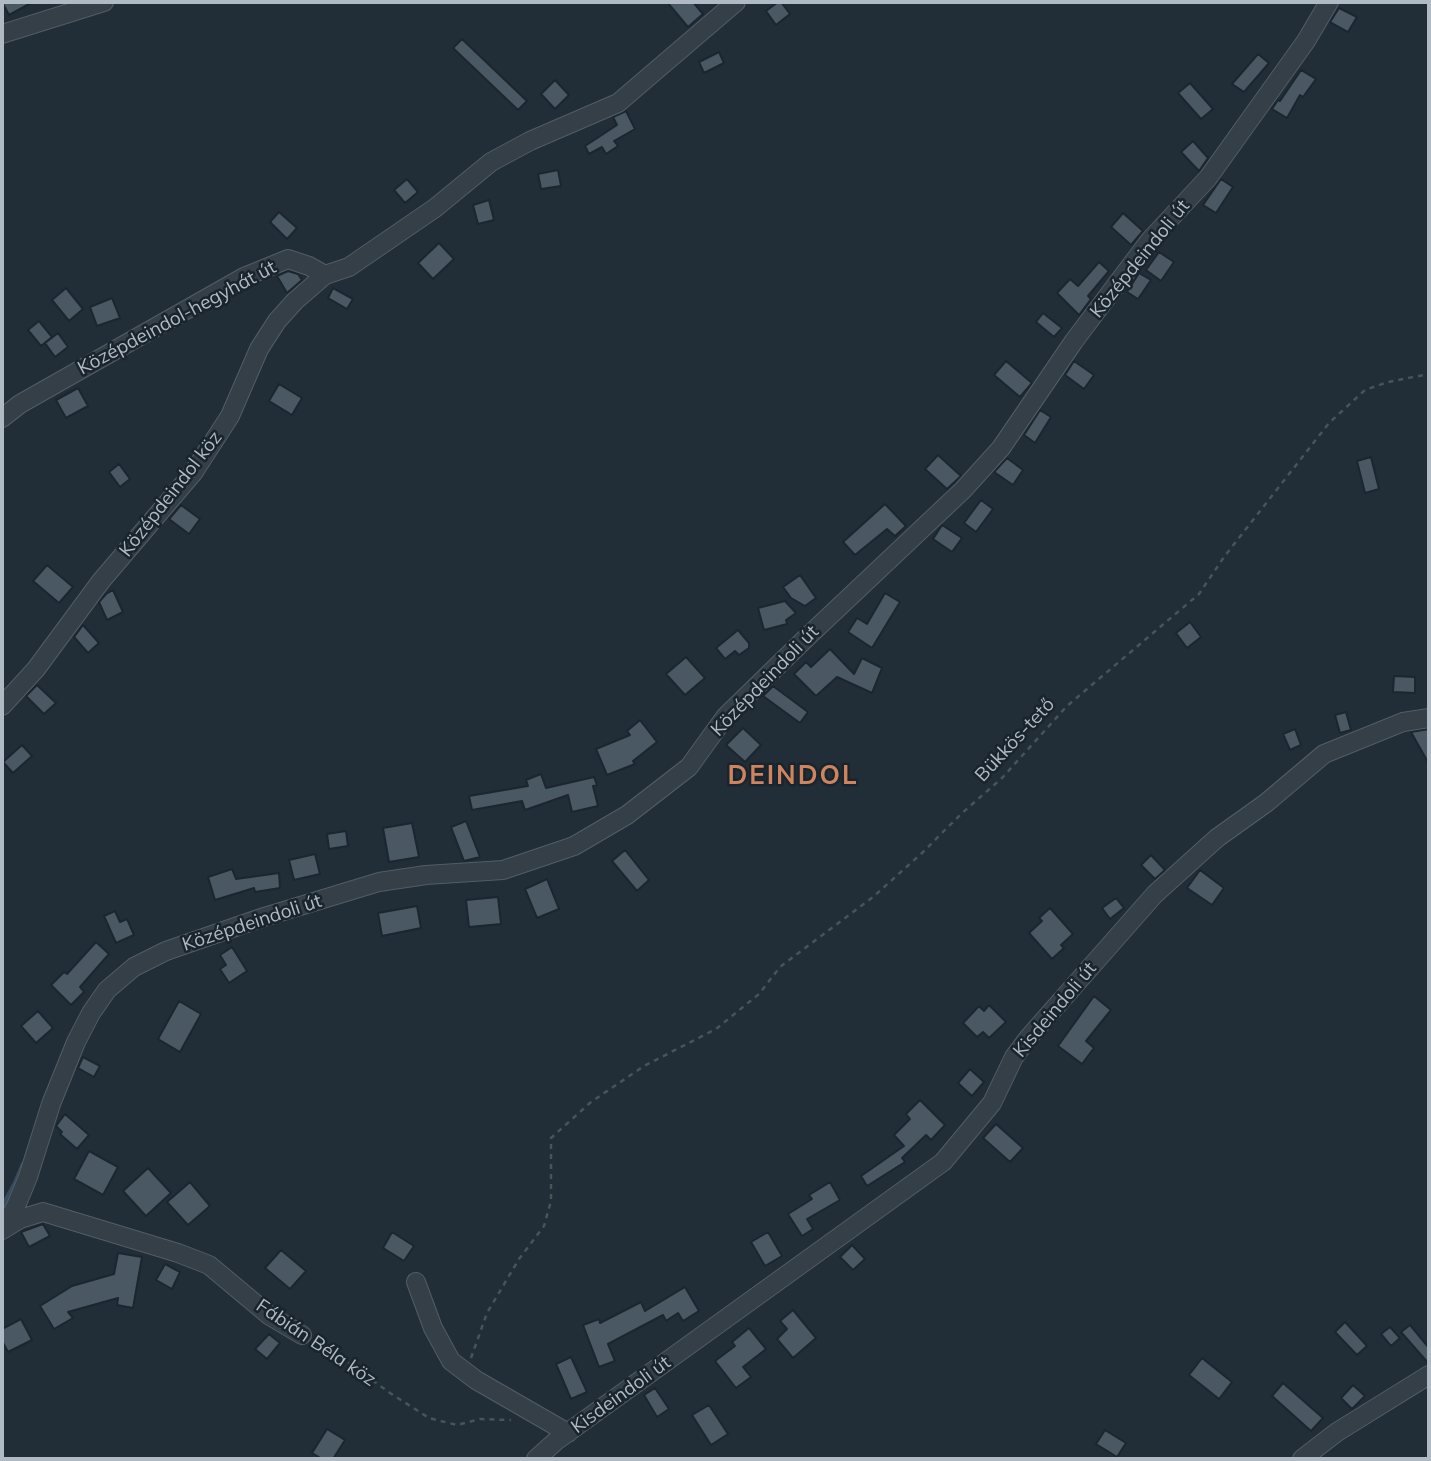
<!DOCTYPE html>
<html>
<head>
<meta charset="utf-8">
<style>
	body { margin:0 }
	#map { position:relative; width:1431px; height:1461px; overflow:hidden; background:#212d37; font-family:Mulish,sans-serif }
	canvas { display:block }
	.frame { position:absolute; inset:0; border:4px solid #afbac4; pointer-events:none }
</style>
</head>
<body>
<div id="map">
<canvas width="1431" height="1461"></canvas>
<div class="frame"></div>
</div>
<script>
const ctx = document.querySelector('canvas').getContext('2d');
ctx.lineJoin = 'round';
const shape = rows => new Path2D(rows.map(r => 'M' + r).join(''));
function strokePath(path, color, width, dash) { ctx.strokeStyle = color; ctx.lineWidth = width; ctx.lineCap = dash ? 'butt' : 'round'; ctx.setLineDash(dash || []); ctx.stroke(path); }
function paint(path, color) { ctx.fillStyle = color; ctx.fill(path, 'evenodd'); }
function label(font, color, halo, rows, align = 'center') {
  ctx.font = font + ' Mulish,sans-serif'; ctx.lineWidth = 5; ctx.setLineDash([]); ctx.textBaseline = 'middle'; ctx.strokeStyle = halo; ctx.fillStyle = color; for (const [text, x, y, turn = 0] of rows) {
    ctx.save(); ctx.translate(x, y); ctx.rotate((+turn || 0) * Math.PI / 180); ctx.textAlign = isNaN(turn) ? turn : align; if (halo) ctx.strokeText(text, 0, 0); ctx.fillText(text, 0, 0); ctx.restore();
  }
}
strokePath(shape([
	[2,1207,15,1183,23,1164]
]), '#364b5e', 4.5);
const building = shape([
	[2,2,33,2,9,15,2,2],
	[667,2,693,2,703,14,688,27,667,2],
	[778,2,781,2,790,14,776,25,766,11,778,2],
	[1339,8,1357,17,1348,32,1330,22,1339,8],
	[462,39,527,101,518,110,453,48,462,39],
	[719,52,724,63,704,73,699,62,719,52],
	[1258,54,1269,63,1244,92,1232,84,1258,54],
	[1301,70,1316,79,1303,97,1300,95,1287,118,1272,109,1278,100,1280,101,1301,70],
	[555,80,569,95,555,109,541,94,555,80],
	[1190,83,1213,109,1201,119,1178,93,1190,83],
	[626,111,635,129,614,141,618,146,606,154,602,147,589,154,585,146,617,125,613,117,626,111],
	[1193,141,1208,158,1199,171,1181,152,1193,141],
	[558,170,561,186,541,189,538,174,558,170],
	[407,179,418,192,405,203,394,190,407,179],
	[1221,179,1233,187,1216,213,1203,205,1221,179],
	[489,200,494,220,478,224,473,205,489,200],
	[279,212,297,228,287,239,270,222,279,212],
	[1123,213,1143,231,1131,245,1111,227,1123,213],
	[439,243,454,259,433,279,418,263,439,243],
	[1159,252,1174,262,1161,281,1146,270,1159,252],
	[1099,262,1109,271,1088,296,1091,299,1079,315,1057,293,1070,279,1078,286,1099,262],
	[288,271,298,274,302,280,287,293,277,276,288,271],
	[1139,273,1151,280,1138,299,1127,292,1139,273],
	[66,288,83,309,69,321,52,300,66,288],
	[333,288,353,299,347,309,328,298,333,288],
	[112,298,120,318,97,326,90,307,112,298],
	[1043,313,1062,328,1054,337,1036,322,1043,313],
	[39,321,52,337,41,346,28,330,39,321],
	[58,333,68,347,55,357,45,343,58,333],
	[1006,361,1032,383,1020,397,994,375,1006,361],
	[1074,361,1094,375,1084,389,1065,375,1074,361],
	[279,384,302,398,292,415,269,401,279,384],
	[78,388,88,406,66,418,56,400,78,388],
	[1040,410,1051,417,1035,443,1024,435,1040,410],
	[938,455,961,476,947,489,925,469,938,455],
	[1371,457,1379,489,1365,493,1357,461,1371,457],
	[1007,458,1023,470,1013,485,994,472,1007,458],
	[119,464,130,479,120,487,109,472,119,464],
	[981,500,993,509,976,532,964,523,981,500],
	[885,504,906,526,895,536,887,529,855,555,843,542,885,504],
	[181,505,200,519,189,534,169,519,181,505],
	[942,525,962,538,952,552,933,539,942,525],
	[47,565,73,587,59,603,33,581,47,565],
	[800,575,816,598,805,606,791,598,783,587,800,575],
	[113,590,123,612,107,620,99,602,106,594,113,590],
	[885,593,900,602,872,648,848,632,857,618,867,624,885,593],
	[785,601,796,613,786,620,787,624,764,630,758,608,785,601],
	[1190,622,1201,637,1187,648,1176,633,1190,622],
	[83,625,99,643,88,653,74,637,83,625],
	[738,630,749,643,749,648,739,655,735,651,725,659,716,648,738,630],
	[830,649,854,674,862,658,882,668,872,693,837,677,816,696,794,674,806,662,811,667,830,649],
	[686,657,705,678,685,695,666,674,686,657],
	[1394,676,1415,677,1415,693,1393,692,1394,676],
	[37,685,56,703,44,714,26,696,37,685],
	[773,686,808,712,800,723,763,696,773,686],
	[1346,712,1351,730,1340,733,1335,715,1346,712],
	[640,720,657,742,633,761,635,764,607,775,596,749,630,735,627,731,640,720],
	[743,728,761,745,745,762,726,745,743,728],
	[1295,729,1301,745,1290,750,1283,734,1295,729],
	[1429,729,1429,764,1411,732,1429,729],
	[22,745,32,756,13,773,3,762,22,745],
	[541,774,546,788,594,777,597,785,593,786,598,806,572,812,568,795,525,810,522,801,472,810,469,796,528,786,526,780,541,774],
	[466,821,480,857,464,861,451,827,466,821],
	[412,823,419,857,389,862,383,828,412,823],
	[346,831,348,846,329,849,327,834,346,831],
	[625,850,649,880,637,891,612,861,625,850],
	[315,854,320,874,294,880,289,860,315,854],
	[1151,855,1165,870,1155,879,1141,865,1151,855],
	[232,869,236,879,279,873,280,888,255,892,254,888,215,900,208,877,232,869],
	[1200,870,1224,888,1212,905,1187,888,1200,870],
	[547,879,559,909,537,918,525,889,547,879],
	[498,897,501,924,469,927,466,900,498,897],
	[1116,898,1124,908,1110,919,1102,908,1116,898],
	[417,906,421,928,382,936,378,913,417,906],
	[1050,908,1073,934,1061,945,1064,948,1052,959,1029,933,1042,921,1039,918,1050,908],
	[115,911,120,922,127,919,134,935,116,943,104,916,115,911],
	[96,942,109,954,80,987,84,992,71,1005,51,985,64,972,67,974,96,942],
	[232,947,247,971,229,983,220,969,226,965,220,955,232,947],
	[1094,996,1111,1010,1086,1041,1094,1048,1082,1064,1058,1046,1094,996],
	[179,1001,201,1014,180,1052,158,1039,179,1001],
	[989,1005,1006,1022,989,1038,983,1032,977,1037,963,1023,979,1006,984,1011,989,1005],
	[38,1011,53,1028,36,1043,21,1026,38,1011],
	[83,1057,100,1066,94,1077,78,1068,83,1057],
	[970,1069,984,1082,972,1096,958,1083,970,1069],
	[920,1100,945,1125,931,1140,926,1135,902,1158,905,1162,867,1186,861,1176,904,1146,894,1135,910,1119,906,1114,920,1100],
	[65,1114,89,1135,77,1149,60,1134,62,1132,56,1126,65,1114],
	[996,1124,1023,1148,1010,1162,983,1138,996,1124],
	[89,1151,118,1167,103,1195,74,1179,89,1151],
	[148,1168,171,1193,146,1216,123,1191,148,1168],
	[190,1182,210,1206,188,1225,167,1202,190,1182],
	[830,1182,840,1200,807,1219,813,1229,802,1236,788,1214,812,1199,809,1195,830,1182],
	[43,1224,50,1236,29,1247,21,1232,43,1224],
	[392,1232,414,1246,404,1261,383,1248,392,1232],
	[768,1232,782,1256,765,1266,751,1242,768,1232],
	[852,1245,865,1259,853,1270,840,1257,852,1245],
	[281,1250,306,1271,290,1289,265,1268,281,1250],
	[118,1253,142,1257,133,1308,117,1305,118,1298,68,1312,73,1318,54,1329,40,1306,72,1286,114,1274,118,1253],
	[165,1264,180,1272,172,1289,156,1280,165,1264],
	[685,1287,699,1311,683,1321,678,1313,666,1321,663,1315,608,1344,615,1361,599,1367,583,1325,599,1319,600,1323,641,1302,645,1311,685,1287],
	[793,1310,816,1338,793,1358,777,1339,787,1329,780,1321,793,1310],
	[21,1319,32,1340,8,1352,2,1341,2,1329,21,1319],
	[1345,1322,1367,1346,1357,1355,1335,1332,1345,1322],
	[1410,1325,1429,1348,1429,1364,1401,1332,1410,1325],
	[1390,1327,1400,1338,1391,1346,1381,1334,1390,1327],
	[749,1328,766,1349,743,1367,751,1377,736,1388,715,1361,735,1346,732,1342,749,1328],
	[269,1334,280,1343,267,1359,255,1349,269,1334],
	[571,1357,587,1392,571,1399,556,1364,571,1357],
	[1202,1358,1232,1382,1219,1399,1189,1375,1202,1358],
	[1283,1383,1323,1418,1311,1431,1272,1396,1283,1383],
	[1353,1385,1365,1396,1352,1409,1341,1398,1353,1385],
	[655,1388,669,1409,657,1417,644,1395,655,1388],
	[709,1405,728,1434,711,1445,692,1415,709,1405],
	[327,1429,345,1440,333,1459,322,1459,312,1453,327,1429],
	[1105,1430,1126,1443,1117,1457,1096,1444,1105,1430]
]);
paint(building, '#4a5863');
strokePath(building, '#1c262f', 2);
const street = shape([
	[2,34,104,2],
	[2,418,20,404,244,277,288,259,309,266,325,275,349,267,435,208,491,162,530,141,618,103,736,2],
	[2,706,36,669,101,581,193,473,230,416,259,349,277,321,295,301,325,275],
	[2,1230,16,1206,28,1177,51,1104,76,1042,91,1013,107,990,134,967,166,951,264,917,379,882,426,875,503,870,574,846,627,815,689,767,725,717,803,641,963,490,1001,448,1074,341,1150,240,1208,178,1306,41,1329,2],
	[2,1230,20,1219,43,1212,178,1253,209,1265,270,1316,302,1335],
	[416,1282,433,1328,451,1361,476,1380,568,1433],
	[536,1459,556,1441,943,1162,992,1103,1014,1057,1029,1037,1155,894,1217,838,1266,803,1324,754,1403,722,1429,718],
	[1302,1459,1337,1432,1429,1375]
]);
strokePath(street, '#525d66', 20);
strokePath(shape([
	[314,1342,346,1361,390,1393,429,1418,457,1425,480,1419,511,1420],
	[471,1358,487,1313,519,1259,544,1226,551,1201,551,1138,591,1102,644,1066,716,1029,759,994,780,967,873,897,922,853,961,814,1002,778,1067,706,1199,594,1224,557,1329,423,1365,390,1388,382,1429,374]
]), '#435757', 2.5, [5, 5]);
strokePath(street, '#353f48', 18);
label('19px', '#afbac4', '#1a242d', [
	["Középdeindoli út",1140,259,-51],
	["Középdeindol-hegyhát út",177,318,-28],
	["Középdeindol köz",171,494,-52],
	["Középdeindoli út",765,681,-46],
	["Bükkös-tető",1015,740,-47],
	["Középdeindoli út",252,923,-18],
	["Kisdeindoli út",1055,1010,-50],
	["Fábián Béla köz",316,1343,34],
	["Kisdeindoli út",621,1395,-36]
]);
ctx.letterSpacing = '2px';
label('bold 26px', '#cf8460', '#1a242d', [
	["DEINDOL",793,776]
]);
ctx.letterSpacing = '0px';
</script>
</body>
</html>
